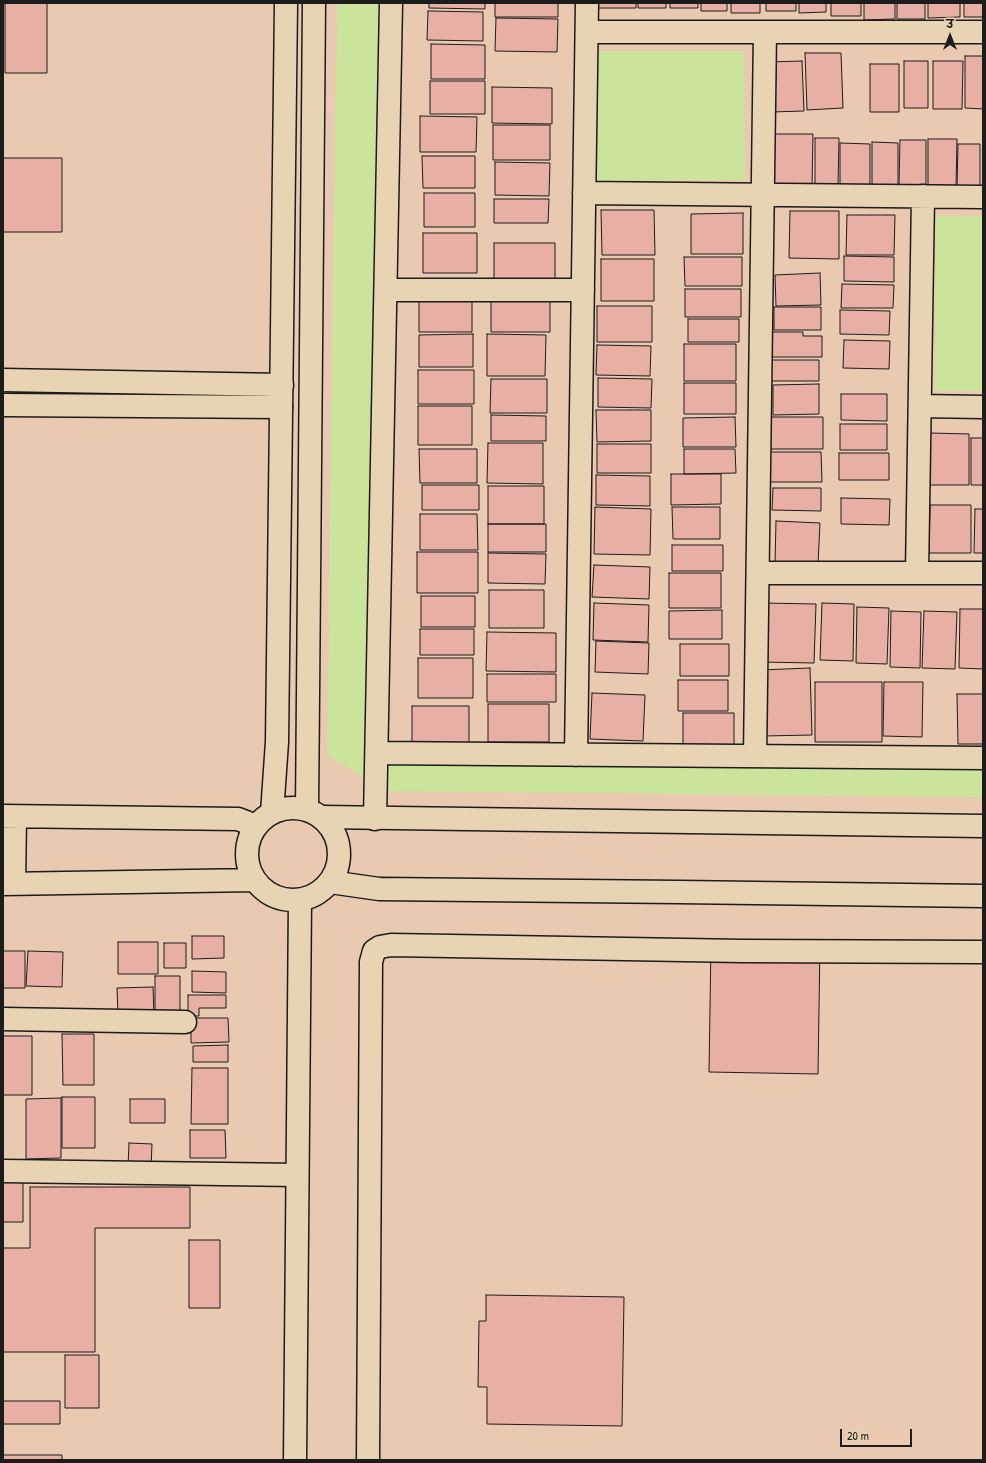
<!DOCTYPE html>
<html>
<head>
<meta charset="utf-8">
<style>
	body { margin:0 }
	#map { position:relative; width:986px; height:1463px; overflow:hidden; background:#e9c9af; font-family:"Patrick Hand","Playpen Sans Deva",sans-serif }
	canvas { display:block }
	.frame { position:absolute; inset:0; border:4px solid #1c1c1c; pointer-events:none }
	.north { position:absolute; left:930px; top:16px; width:40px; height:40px; -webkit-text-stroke:3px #e8d3b2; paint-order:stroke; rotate:0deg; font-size:11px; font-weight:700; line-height:16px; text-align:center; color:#1c1c1c }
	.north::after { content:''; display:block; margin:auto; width:14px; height:18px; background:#1c1c1c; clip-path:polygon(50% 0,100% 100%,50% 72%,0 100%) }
	.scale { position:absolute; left:840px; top:1429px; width:72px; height:18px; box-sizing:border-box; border:2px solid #1c1c1c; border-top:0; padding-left:5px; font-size:12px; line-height:14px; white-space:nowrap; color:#1c1c1c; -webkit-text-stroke:3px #e8d3b2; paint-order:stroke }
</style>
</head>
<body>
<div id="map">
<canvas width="986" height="1463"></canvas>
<div class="frame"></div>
<div class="north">उ</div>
<div class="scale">20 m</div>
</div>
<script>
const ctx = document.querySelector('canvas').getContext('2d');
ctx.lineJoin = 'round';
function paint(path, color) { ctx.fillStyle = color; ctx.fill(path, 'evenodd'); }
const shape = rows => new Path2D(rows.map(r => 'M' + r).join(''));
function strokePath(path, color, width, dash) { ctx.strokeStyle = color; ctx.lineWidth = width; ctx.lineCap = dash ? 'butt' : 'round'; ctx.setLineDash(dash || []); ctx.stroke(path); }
paint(shape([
	[337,3,379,3,375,762,983,768,983,797,379,791,364,777,327,755],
	[595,51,744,51,745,180,596,181],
	[936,216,983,216,983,391,935,391]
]), '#cae59b');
const building = shape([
	[5,3,47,3,47,73,5,73,5,3],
	[429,3,485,3,485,9,429,8,429,3],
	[495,3,558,3,558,17,495,17,495,3],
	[597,3,636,3,636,8,597,8,597,3],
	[638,3,666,3,666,8,638,8,638,3],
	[670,3,698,3,698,8,670,8,670,3],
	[701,3,727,3,727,11,701,11,701,3],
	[731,3,760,3,760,13,731,13,731,3],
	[766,3,796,3,796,11,766,11,766,3],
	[799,3,826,3,826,12,799,13,799,3],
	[831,3,861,3,861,16,831,16,831,3],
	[864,3,895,3,895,19,864,20,864,3],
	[897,3,925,3,925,19,897,19,897,3],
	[928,3,960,3,960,17,928,18,928,3],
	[964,3,983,3,983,17,964,17,964,3],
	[428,11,483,12,483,41,427,40,428,11],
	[496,18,558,19,557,52,495,51,496,18],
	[431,44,485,45,485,79,431,79,431,44],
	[805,53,841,53,843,108,807,110,805,53],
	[965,56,983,56,983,109,965,108,965,56],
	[802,61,804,111,771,112,769,62,802,61],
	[904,61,928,61,928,108,904,108,904,61],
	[933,61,963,61,962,109,933,109,933,61],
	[870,64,899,64,899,112,870,112,870,64],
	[430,81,485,81,485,114,430,114,430,81],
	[492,87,552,88,552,124,492,123,492,87],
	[420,116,477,117,476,152,420,152,420,116],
	[493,125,550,125,550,160,493,160,493,125],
	[769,134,813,134,812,187,768,186,769,134],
	[815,138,839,138,838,186,815,186,815,138],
	[928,139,957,139,956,187,928,187,928,139],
	[900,140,926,140,926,185,899,185,900,140],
	[872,142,898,143,898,188,872,188,872,142],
	[840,143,870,144,870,188,840,187,840,143],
	[958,144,980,144,980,188,957,188,958,144],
	[422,156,475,156,475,188,423,188,422,156],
	[3,158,62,158,62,232,3,232,3,158],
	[495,162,550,163,549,196,495,195,495,162],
	[424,193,475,193,475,227,424,227,424,193],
	[494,199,549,199,548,223,494,223,494,199],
	[601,210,654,210,655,255,602,255,601,210],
	[790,211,839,211,839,259,789,258,790,211],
	[743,213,743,254,691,254,691,214,743,213],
	[847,215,895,215,894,255,846,255,847,215],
	[423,233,477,233,477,273,423,273,423,233],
	[494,243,555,243,555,279,494,279,494,243],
	[844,256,894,257,894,282,844,281,844,256],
	[684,257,742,257,742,286,685,286,684,257],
	[601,259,654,259,654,301,601,301,601,259],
	[820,273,821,305,776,306,775,275,820,273],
	[842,284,894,285,893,308,841,308,842,284],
	[685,289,741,289,741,317,685,317,685,289],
	[419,294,472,294,472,332,419,332,419,294],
	[491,294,550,295,550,332,491,332,491,294],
	[597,306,652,306,652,342,597,342,597,306],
	[774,307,821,307,821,330,774,330,774,307],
	[840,310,890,311,889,335,840,334,840,310],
	[688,319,739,319,739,342,688,342,688,319],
	[772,332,803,332,803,336,822,336,822,357,772,357,772,332],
	[473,334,473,367,419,367,419,335,473,334],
	[487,334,546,335,545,376,487,376,487,334],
	[844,340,890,341,889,369,843,368,844,340],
	[684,344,736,344,736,381,684,381,684,344],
	[597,345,651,346,650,376,596,375,597,345],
	[768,360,819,360,819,381,768,381,768,360],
	[418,370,474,370,474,404,418,404,418,370],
	[598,378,652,379,651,408,598,407,598,378],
	[491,379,547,379,547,413,490,413,491,379],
	[684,383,736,383,736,414,684,414,684,383],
	[819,384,819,414,773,415,773,385,819,384],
	[841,394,887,394,887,421,841,420,841,394],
	[418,406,472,406,472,445,418,445,418,406],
	[596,410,651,410,651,441,597,442,596,410],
	[491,415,546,416,546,441,491,441,491,415],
	[735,417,736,447,683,447,683,418,735,417],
	[770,417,823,417,823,449,769,449,770,417],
	[840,424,887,424,887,450,840,450,840,424],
	[930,433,969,434,969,485,930,485,930,433],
	[971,438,983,438,983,485,971,485,971,438],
	[488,443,543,443,543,484,487,483,488,443],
	[597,444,651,444,651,473,597,473,597,444],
	[419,449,477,449,477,483,420,483,419,449],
	[684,449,735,449,736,473,684,474,684,449],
	[770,452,821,452,822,482,770,482,770,452],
	[839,453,889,453,889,480,839,480,839,453],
	[671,474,721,474,721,504,671,505,671,474],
	[596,475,650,476,650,506,596,505,596,475],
	[422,485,479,485,479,510,422,510,422,485],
	[488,486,544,486,544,524,488,524,488,486],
	[773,488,821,488,821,511,772,510,773,488],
	[841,498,890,499,889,525,841,524,841,498],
	[930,505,971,505,971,553,929,553,930,505],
	[595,507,651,509,650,555,594,554,595,507],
	[672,507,720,507,720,539,673,539,672,507],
	[975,509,983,509,983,553,974,553,975,509],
	[420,514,477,514,478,550,420,550,420,514],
	[776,521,820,523,818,565,775,563,776,521],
	[488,524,546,524,546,552,488,552,488,524],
	[672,545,723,545,723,571,672,571,672,545],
	[417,552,478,552,478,593,417,593,417,552],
	[488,553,546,554,545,584,488,583,488,553],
	[594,565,650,567,649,599,592,597,594,565],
	[669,573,721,573,721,608,669,608,669,573],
	[489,590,544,590,544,628,489,628,489,590],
	[421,596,475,596,475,627,421,627,421,596],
	[594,603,649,605,648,642,593,640,594,603],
	[762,603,816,604,814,663,761,662,762,603],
	[822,603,854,604,853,661,820,660,822,603],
	[857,607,889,608,887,664,856,663,857,607],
	[960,609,983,609,983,669,959,668,960,609],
	[722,610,722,639,669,639,669,611,722,610],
	[891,611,921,612,920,668,890,667,891,611],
	[924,611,957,612,955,669,922,668,924,611],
	[420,629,474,629,474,655,420,655,420,629],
	[487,632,556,633,556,672,486,671,487,632],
	[596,641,649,643,648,674,595,672,596,641],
	[680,644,729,644,729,676,680,676,680,644],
	[418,658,473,658,473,698,418,698,418,658],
	[810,668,812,735,763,736,761,670,810,668],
	[487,674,556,674,556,702,487,702,487,674],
	[678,680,728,680,728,711,678,711,678,680],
	[815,682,882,682,882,742,815,742,815,682],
	[884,682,923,682,922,737,883,736,884,682],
	[592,693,645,695,643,741,590,739,592,693],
	[957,694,983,694,983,744,958,744,957,694],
	[488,704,549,704,549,742,488,742,488,704],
	[412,706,469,706,469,744,412,744,412,706],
	[683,713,734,713,734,747,683,747,683,713],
	[192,936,224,936,224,958,192,959,192,936],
	[118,942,158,942,158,974,118,974,118,942],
	[164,943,186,943,186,968,164,968,164,943],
	[711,943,820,944,818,1074,709,1072,711,943],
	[3,951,25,951,25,988,3,988,3,951],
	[28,951,63,952,62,987,26,986,28,951],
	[192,971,226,972,226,993,192,992,192,971],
	[155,976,180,976,180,1013,155,1013,155,976],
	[153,987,154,1015,118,1016,117,988,153,987],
	[188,995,226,995,226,1008,199,1008,199,1016,188,1016,188,995],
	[191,1018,228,1018,229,1042,191,1043,191,1018],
	[62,1034,94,1034,94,1085,63,1085,62,1034],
	[3,1036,32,1036,32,1095,3,1095,3,1036],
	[228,1045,228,1062,193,1062,193,1046,228,1045],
	[192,1068,228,1068,228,1124,191,1124,192,1068],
	[62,1097,95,1097,95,1148,62,1148,62,1097],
	[61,1098,61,1158,26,1159,26,1099,61,1098],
	[130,1099,165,1099,165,1123,130,1123,130,1099],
	[190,1130,225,1130,226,1158,190,1158,190,1130],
	[129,1143,152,1144,151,1168,128,1167,129,1143],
	[3,1181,23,1181,23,1222,3,1222,3,1181],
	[30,1187,190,1187,190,1228,95,1228,95,1352,3,1352,3,1248,30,1248,30,1187],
	[189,1240,220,1240,220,1308,189,1308,189,1240],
	[486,1295,624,1297,622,1426,487,1424,487,1387,478,1387,479,1321,486,1321,486,1295],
	[65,1355,99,1355,99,1408,65,1408,65,1355],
	[3,1401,60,1401,60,1424,3,1424,3,1401],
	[3,1455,62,1455,62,1460,3,1460,3,1455]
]);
paint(building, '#e8afa4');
strokePath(building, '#1c1c1c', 1);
const minor = shape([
	[587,32,983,32],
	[584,193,983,197],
	[386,290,583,290],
	[3,380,282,385],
	[3,405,281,407],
	[920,406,983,407],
	[758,573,983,573],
	[917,573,923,196],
	[377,753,983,758],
	[576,755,587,3],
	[755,756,765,32],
	[375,819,391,3],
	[3,1019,185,1022],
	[3,1171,297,1175],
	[368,1460,371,962,374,951,380,947,391,945,743,951,983,952]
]);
const tertiary = shape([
	[321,817,983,826],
	[330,882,379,889,679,892,983,896],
	[295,1460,300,900]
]);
const secondary = shape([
	'247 854a46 46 0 1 1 92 0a46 46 0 1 1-92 0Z',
	[307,810,314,3],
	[272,813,277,742,286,3],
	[3,816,238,819,256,826],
	[3,884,254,880],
	[14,884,15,817]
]);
strokePath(minor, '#1c1c1c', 25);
strokePath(tertiary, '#1c1c1c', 25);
strokePath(secondary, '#1c1c1c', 25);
strokePath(minor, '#e8d3b2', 22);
strokePath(tertiary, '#e8d3b2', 22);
strokePath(secondary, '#e8d3b2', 22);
</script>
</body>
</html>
